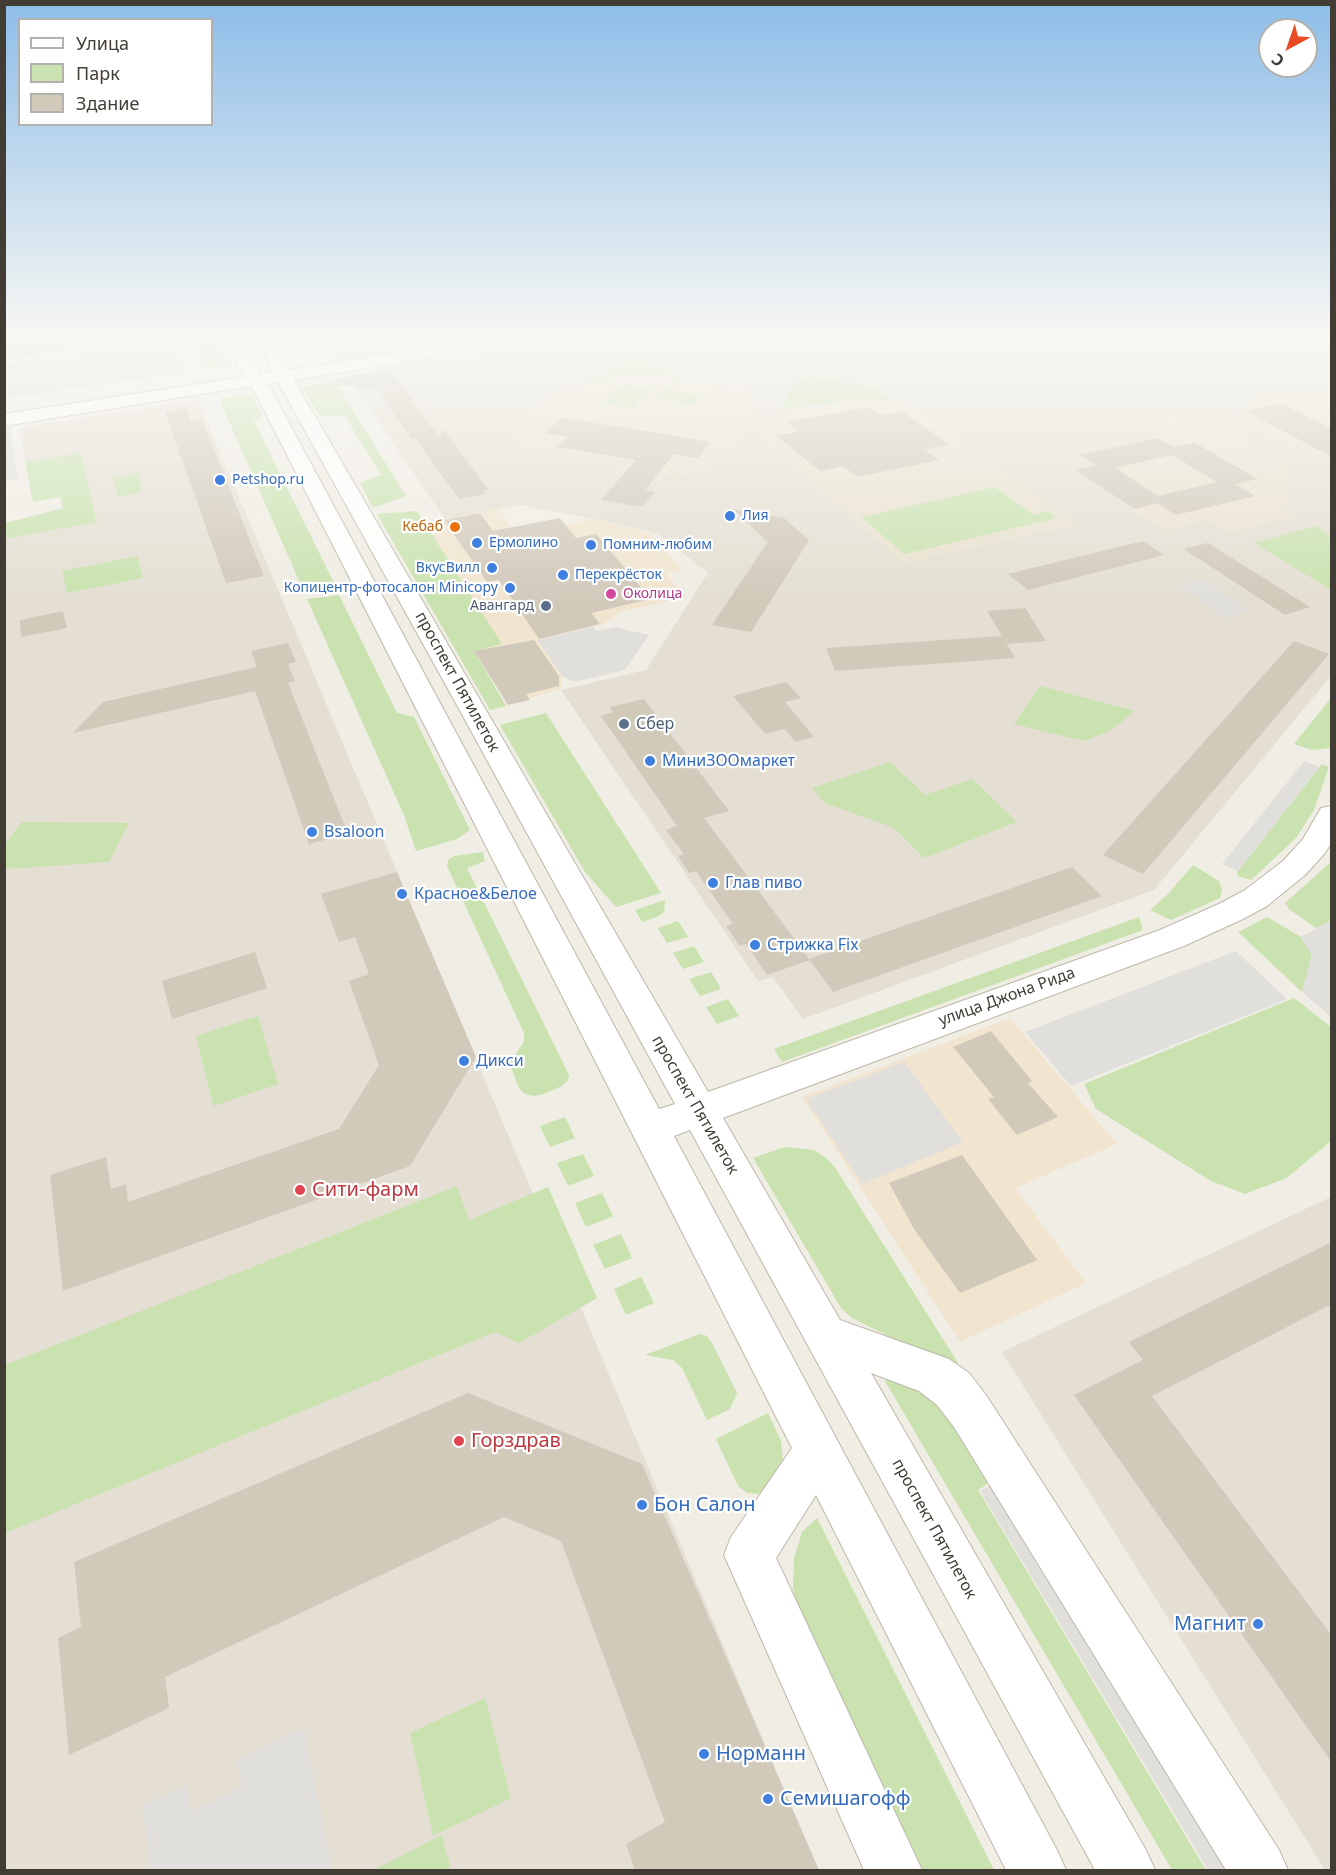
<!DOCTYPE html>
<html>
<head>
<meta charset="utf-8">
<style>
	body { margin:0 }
	#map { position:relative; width:1336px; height:1875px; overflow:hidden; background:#f0ede4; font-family:"Noto Sans",sans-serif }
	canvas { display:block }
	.frame { position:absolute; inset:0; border:6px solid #423d34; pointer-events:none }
	.legend { position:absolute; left:18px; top:18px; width:195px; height:108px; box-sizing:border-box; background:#fff; border:2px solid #b3b1ae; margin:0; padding:8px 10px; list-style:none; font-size:18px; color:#423d34 }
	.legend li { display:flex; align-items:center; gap:12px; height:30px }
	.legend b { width:30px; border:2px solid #b3b1ae }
	.north { position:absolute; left:1258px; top:18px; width:60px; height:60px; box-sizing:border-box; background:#fff; border:2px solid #b3b1ae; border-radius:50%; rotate:220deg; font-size:16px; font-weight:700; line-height:24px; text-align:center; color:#423d34 }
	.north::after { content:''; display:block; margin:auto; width:21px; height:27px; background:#e84a23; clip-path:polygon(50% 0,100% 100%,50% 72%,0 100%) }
</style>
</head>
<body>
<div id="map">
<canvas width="1336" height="1875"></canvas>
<div class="frame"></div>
<ul class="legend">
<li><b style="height:8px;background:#fff"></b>Улица</li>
<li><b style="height:16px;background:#c9e2af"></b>Парк</li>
<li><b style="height:16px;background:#d1c9ba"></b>Здание</li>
</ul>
<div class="north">С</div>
</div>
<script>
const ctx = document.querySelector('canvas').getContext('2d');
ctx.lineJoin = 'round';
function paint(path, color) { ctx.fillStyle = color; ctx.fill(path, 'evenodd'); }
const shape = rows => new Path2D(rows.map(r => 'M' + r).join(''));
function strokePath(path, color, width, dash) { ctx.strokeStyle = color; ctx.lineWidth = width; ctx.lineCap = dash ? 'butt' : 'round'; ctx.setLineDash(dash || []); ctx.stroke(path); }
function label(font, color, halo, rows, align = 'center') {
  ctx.font = font + ' "Noto Sans",sans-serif'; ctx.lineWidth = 4.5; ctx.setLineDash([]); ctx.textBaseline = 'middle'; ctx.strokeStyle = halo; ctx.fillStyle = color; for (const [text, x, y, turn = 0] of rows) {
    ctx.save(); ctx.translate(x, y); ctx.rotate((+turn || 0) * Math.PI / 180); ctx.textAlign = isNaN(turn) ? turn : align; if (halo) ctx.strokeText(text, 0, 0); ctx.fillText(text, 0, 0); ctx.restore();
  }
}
paint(shape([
	[564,339,1331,339,1331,676,1154,890,803,1019,773,977,758,981,561,690,646,670,708,573,658,534,594,519,520,505,445,519,347,375],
	[198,400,818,1870,5,1870,5,539,97,521,89,487,32,497,19,428],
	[1331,1197,1331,1870,1325,1870,1002,1352]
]), '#e4dfd2');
paint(shape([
	[315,339,426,339,326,354],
	[499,508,516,535,592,519,650,533,683,570,666,573,686,597,620,612,603,624,537,640,561,676,561,688,508,705,474,651,495,646,414,524],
	[1010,1018,1117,1144,1015,1188,1086,1283,960,1342,802,1097]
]), '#f1e5d0');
paint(shape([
	[10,427,18,479,5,481,5,428]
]), '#e2dfd9');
paint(shape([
	[639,375,750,390,757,408,739,431,745,440,724,465,677,478,529,453,512,433,512,429,556,390],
	[1282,391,1331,395,1331,469,1238,418,1243,417,1253,397],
	[860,400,904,401,1079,524,904,563,762,440,777,415],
	[1152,414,1210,421,1291,465,1286,484,1290,486,1284,488,1287,490,1285,495,1293,500,1279,508,1294,517,1230,533,1207,520,1166,530,1131,510,1134,508,1075,470,1095,465,1080,455,1163,436,1133,418]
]), '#e9e2cf');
paint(shape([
	[386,340,426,346,430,350,335,365,329,355,375,349,392,354,409,348,400,344,372,345,325,350],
	[219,341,230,364,204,368,193,343],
	[637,358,651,367,684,379,638,373,587,383],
	[805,378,831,379,875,388,891,400,855,399,781,409,793,383],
	[335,381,406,496,373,508,360,483,381,475,344,415,327,417,318,414,302,386],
	[622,384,654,389,634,408,601,403],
	[661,389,701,395,692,404,652,398],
	[252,394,263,415,254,421,334,583,304,592,219,399],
	[81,453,97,522,5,539,5,523,63,508,60,497,33,502,25,462],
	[138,474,142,492,118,497,114,478],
	[995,487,1034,515,1048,511,1057,518,904,554,861,517],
	[417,511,502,644,474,651,506,706,490,710,377,514],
	[1316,526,1331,535,1331,590,1254,543],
	[137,556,143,578,67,593,62,571],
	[339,595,397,713,414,717,470,830,457,839,416,851,404,815,307,599],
	[1040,686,1135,711,1109,731,1084,741,1014,724],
	[1331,698,1331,748,1312,750,1294,744],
	[546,713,661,893,616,907,585,872,500,725],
	[890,762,925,795,972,779,1017,822,924,858,894,828,825,803,812,788],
	[1322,764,1329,767,1314,810,1296,838,1251,880,1238,876,1237,872],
	[22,822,129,823,109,862,5,869,5,844],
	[483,852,485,861,467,868,569,1075,568,1080,562,1086,544,1094,534,1096,525,1094,519,1088,509,1063,524,1042,524,1033,447,866,448,860,454,856],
	[1331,862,1331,921,1316,928,1289,909,1285,903],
	[1193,865,1219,881,1222,890,1220,898,1171,920,1150,910,1168,894],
	[665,900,664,912,657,917,642,922,635,910],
	[1139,917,1143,930,782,1062,774,1049],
	[1267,917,1301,937,1312,955,1302,992,1238,932],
	[678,921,688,937,667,943,658,928],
	[694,946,704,962,683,969,673,953],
	[711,972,721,989,700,996,689,979],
	[1294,998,1331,1027,1332,1140,1287,1178,1245,1194,1211,1181,1096,1109,1084,1084],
	[728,999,739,1016,717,1024,706,1007],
	[258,1016,278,1084,213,1106,196,1036],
	[565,1117,575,1138,550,1147,540,1126],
	[785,1147,814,1150,826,1158,836,1169,958,1363,941,1362,852,1318,841,1308,753,1158],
	[583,1154,594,1176,568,1186,557,1163],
	[457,1186,469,1220,548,1187,597,1298,519,1343,495,1332,5,1533,5,1365],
	[602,1193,613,1216,586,1227,575,1203],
	[621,1234,632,1258,605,1269,593,1245],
	[641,1277,654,1303,626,1315,614,1289],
	[700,1334,707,1336,712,1343,737,1393,730,1409,707,1420,682,1368,673,1360,645,1355],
	[894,1374,944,1404,990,1478,986,1485,978,1490,1206,1870,1172,1870,885,1381],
	[768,1413,781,1441,783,1460,779,1477,768,1490,757,1494,747,1493,738,1486,716,1439],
	[817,1518,994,1870,916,1870,804,1631,793,1588,794,1558,802,1532],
	[485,1698,511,1798,433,1836,410,1733],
	[442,1835,451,1870,374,1870]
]), '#c9e2af');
paint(shape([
	[137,344,140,351,179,345,190,371,5,399,5,363],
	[1202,354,1291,363,1294,374,1205,367],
	[1202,579,1249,611,1226,618,1179,585],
	[593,627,597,631,615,627,649,635,625,670,574,682,562,676,537,640],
	[1304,761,1319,767,1238,871,1222,864],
	[1331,921,1331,1017,1302,992,1312,956,1301,937],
	[1236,951,1287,999,1071,1086,1025,1032],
	[904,1062,963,1142,862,1184,806,1099],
	[1001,1480,1243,1870,1208,1870,980,1491],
	[304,1728,332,1870,150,1870,142,1805,187,1784,191,1812,242,1787,237,1760]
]), '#e1dfdc');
paint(shape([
	[4,339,68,339,69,351,4,360],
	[391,370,438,436,444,430,489,490,483,491,485,494,459,499,416,439,411,439,378,389,337,385,336,379],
	[1282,404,1332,429,1332,457,1245,411],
	[868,407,881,415,901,411,949,444,925,450,939,460,857,477,843,466,820,471,777,436,799,431,788,422],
	[186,408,191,421,202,419,264,576,226,583,165,412],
	[562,418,646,431,710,442,698,458,674,454,645,490,655,492,642,507,601,500,636,460,557,447,568,437,545,433],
	[1157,438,1174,447,1195,443,1258,479,1235,484,1255,496,1176,515,1157,503,1135,509,1075,470,1096,465,1080,455],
	[1172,455,1217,482,1158,496,1115,468],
	[733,509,784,518,809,540,751,632,712,625,768,542],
	[480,513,493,531,560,518,576,538,596,534,651,599,591,613,600,624,539,639,499,580,487,582,444,520],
	[1143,541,1164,555,1028,590,1008,574],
	[1208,543,1310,607,1285,615,1184,549],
	[1025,608,1046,641,1007,644,987,611],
	[63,611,67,628,21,637,20,620],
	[1002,636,1015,658,835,671,826,648],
	[534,640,559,676,559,686,526,694,530,700,508,705,474,651],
	[1294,641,1329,654,1143,874,1103,855],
	[288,643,296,662,288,664,295,681,288,683,348,834,309,844,255,691,73,733,103,702,257,667,251,651],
	[786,682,801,698,785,702,814,737,795,742,785,729,765,734,733,696],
	[644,699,729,811,704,818,810,960,767,975,746,944,740,946,726,926,733,924,696,871,689,873,678,856,684,854,666,830,677,826,601,716,613,712,610,707],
	[1072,867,1102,896,833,992,809,959],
	[397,872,476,1057,410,1166,63,1291,50,1175,106,1157,111,1189,126,1184,128,1202,339,1129,379,1065,349,981,369,974,355,937,339,942,321,894],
	[255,952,267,988,172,1019,162,981],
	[991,1031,1032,1081,1028,1083,1058,1117,1017,1135,988,1099,994,1097,953,1047],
	[962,1155,1037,1260,960,1293,914,1229,889,1183],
	[1332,1242,1332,1304,1152,1396,1332,1636,1332,1763,1074,1395,1143,1360,1129,1342],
	[468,1393,642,1464,819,1870,635,1870,626,1844,665,1822,561,1541,504,1517,165,1677,169,1708,69,1755,58,1638,81,1627,74,1562]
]), '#d1c9ba');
const minor = shape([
	[225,339,242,339,260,374,273,372,258,339,275,339,290,370,482,339,525,339,517,344,294,380,708,1092,1160,930,1221,903,1245,890,1283,861,1303,839,1321,808,1332,806,1332,842,1325,853,1305,875,1267,906,1243,919,1184,946,723,1118,840,1320,949,1359,969,1373,986,1395,1279,1850,1288,1870,1226,1870,954,1427,937,1405,919,1391,871,1373,1146,1850,1155,1870,1095,1870,690,1130,674,1136,1057,1850,1066,1870,1006,1870,816,1495,776,1558,922,1870,864,1870,724,1555,731,1537,792,1448,255,392,251,386,4,426,4,414,244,377,225,339],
	[278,382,464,718,675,1104,659,1109,268,384,278,382]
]);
strokePath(minor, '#beb8aa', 2);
paint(minor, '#fff');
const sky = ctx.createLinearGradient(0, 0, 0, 602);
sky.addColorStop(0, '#8dbde8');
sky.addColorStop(0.56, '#f8f7f3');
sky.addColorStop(1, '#f8f7f300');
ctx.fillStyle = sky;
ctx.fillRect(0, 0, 1336, 602);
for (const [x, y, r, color] of [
	[220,480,6,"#3f7fe0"],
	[730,516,6,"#3f7fe0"],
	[455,527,6,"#e8710a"],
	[477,543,6,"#3f7fe0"],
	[591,545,6,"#3f7fe0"],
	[492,568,6,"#3f7fe0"],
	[563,575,6,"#3f7fe0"],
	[510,588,6,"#3f7fe0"],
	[611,594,6,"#d1479c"],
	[546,606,6,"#5c6f8a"],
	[624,724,6,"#5c6f8a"],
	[650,761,6,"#3f7fe0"],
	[312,832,6,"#3f7fe0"],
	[713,883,6,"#3f7fe0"],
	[402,894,6,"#3f7fe0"],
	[755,945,6,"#3f7fe0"],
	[464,1061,6,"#3f7fe0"],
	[300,1190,6,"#e0444e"],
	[459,1441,6,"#e0444e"],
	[642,1505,6,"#3f7fe0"],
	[1258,1624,6,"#3f7fe0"],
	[704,1754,6,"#3f7fe0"],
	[768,1799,6,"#3f7fe0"]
]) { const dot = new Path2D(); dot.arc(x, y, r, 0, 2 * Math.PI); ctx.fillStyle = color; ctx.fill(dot); strokePath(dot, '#fff', 2); }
label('14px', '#366cbe', '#fff', [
	["Petshop.ru",232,480],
	["Лия",742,516],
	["Ермолино",489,543],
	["Помним-любим",603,545],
	["ВкусВилл",480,568,"right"],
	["Перекрёсток",575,575],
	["Копицентр-фотосалон Minicopy",498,588,"right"]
], 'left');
label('14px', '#c56008', '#fff', [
	["Кебаб",443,527]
], 'right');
label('14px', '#b23c85', '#fff', [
	["Околица",623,594]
], 'left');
label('14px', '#4e5e75', '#fff', [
	["Авангард",534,606]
], 'right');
label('16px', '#423d34', '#fff', [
	["проспект Пятилеток",457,682,61],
	["улица Джона Рида",1007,997,-20],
	["проспект Пятилеток",695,1105,60],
	["проспект Пятилеток",934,1529,61]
]);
label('16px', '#4e5e75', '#fff', [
	["Сбер",636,724]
], 'left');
label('16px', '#366cbe', '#fff', [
	["МиниЗООмаркет",662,761],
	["Bsaloon",324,832],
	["Глав пиво",725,883],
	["Красное&Белое",414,894],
	["Стрижка Fix",767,945],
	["Дикси",476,1061]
], 'left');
label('20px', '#be3a42', '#fff', [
	["Сити-фарм",312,1190],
	["Горздрав",471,1441]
], 'left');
label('20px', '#366cbe', '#fff', [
	["Бон Салон",654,1505],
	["Магнит",1246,1624,"right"],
	["Норманн",716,1754],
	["Семишагофф",780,1799]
], 'left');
</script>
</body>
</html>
